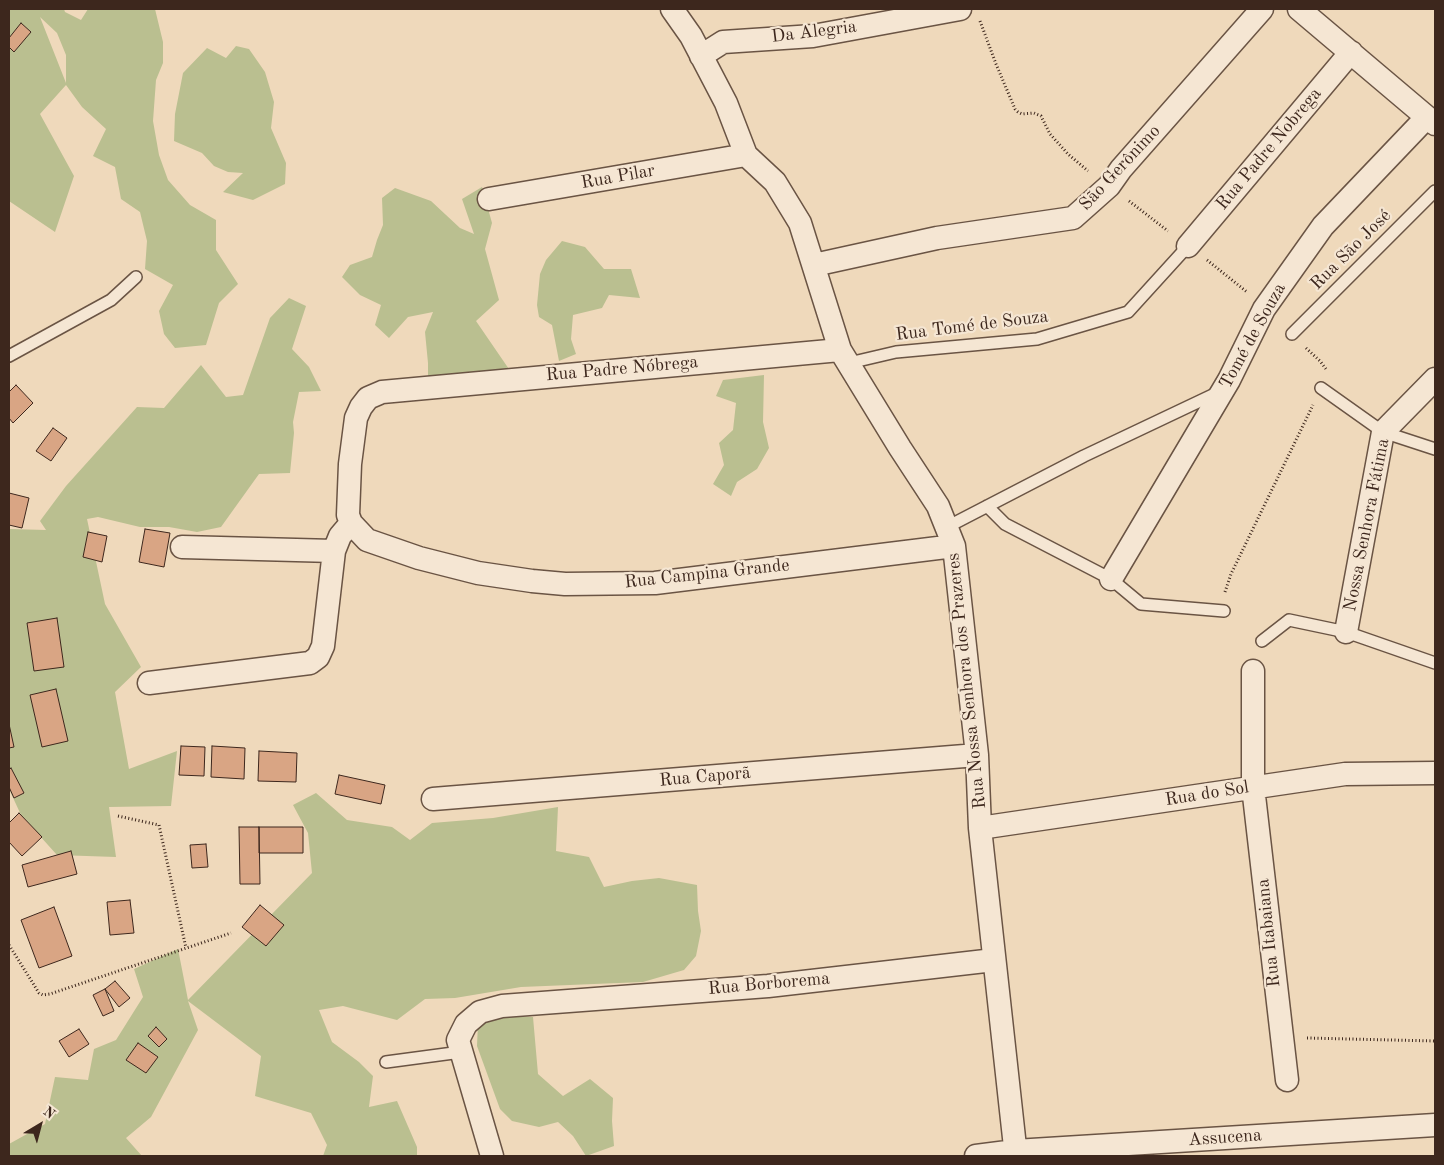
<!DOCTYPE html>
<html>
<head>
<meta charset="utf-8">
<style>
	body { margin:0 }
	#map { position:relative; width:1444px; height:1165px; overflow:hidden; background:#efd9bb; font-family:"Old Standard TT",serif }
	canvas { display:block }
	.frame { position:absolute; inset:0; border:10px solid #3d271d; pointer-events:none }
	.north { position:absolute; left:15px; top:1100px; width:50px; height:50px; -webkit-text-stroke:4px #f5e6d3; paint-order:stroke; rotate:37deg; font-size:14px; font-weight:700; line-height:20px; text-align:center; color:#3d271d }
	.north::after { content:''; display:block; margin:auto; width:18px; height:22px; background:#3d271d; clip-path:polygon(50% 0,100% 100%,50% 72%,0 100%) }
</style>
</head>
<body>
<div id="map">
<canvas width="1444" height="1165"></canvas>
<div class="frame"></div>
<div class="north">N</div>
</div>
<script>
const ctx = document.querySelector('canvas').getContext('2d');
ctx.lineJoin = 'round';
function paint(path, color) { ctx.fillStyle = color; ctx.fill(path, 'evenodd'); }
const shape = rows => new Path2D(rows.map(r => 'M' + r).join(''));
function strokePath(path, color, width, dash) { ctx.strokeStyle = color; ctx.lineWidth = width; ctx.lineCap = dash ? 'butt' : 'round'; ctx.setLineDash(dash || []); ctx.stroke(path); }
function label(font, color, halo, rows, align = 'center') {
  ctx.font = font + ' "Old Standard TT",serif'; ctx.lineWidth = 4.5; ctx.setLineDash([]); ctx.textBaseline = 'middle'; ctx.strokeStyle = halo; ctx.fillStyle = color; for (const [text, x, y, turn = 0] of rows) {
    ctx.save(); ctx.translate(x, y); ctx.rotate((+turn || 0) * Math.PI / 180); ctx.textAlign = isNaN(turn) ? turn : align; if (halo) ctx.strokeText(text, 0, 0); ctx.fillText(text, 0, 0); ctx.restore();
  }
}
paint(shape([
	[9,9,64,9,65,12,81,20,88,9,155,9,163,42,163,63,156,80,153,121,159,155,168,180,190,205,216,220,216,250,238,284,219,303,206,345,175,348,164,334,159,311,173,285,145,269,147,241,140,212,121,199,115,167,93,156,106,129,82,107,66,85,40,114,74,176,55,232,9,201],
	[40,17,57,33,66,55,66,83],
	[236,46,249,49,265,72,274,102,271,128,286,163,285,184,253,200,223,192,243,173,228,172,214,166,202,153,174,141,175,114,183,73,207,48,226,58],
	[482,187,492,223,485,249,499,300,476,321,513,375,428,383,428,363,425,332,433,312,408,317,389,338,375,325,381,305,360,295,342,277,350,265,372,257,377,240,383,225,382,198,395,188,431,201,460,228,474,234,462,199],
	[562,241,585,247,604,269,631,269,640,298,609,295,602,308,573,315,571,339,576,354,559,361,552,325,539,317,537,305,540,274,546,260],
	[289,298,306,306,292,349,309,367,321,391,299,392,293,422,294,433,290,473,259,474,221,527,197,532,169,527,140,527,98,517,87,519,105,604,141,667,115,692,129,769,177,751,171,806,109,807,116,857,57,855,21,815,9,789,9,529,46,530,40,521,66,486,137,407,164,408,201,365,226,397,243,395,270,318],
	[764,375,763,422,769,448,757,469,737,482,731,496,713,484,724,465,719,443,733,430,736,403,716,396,723,380],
	[316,793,347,820,392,827,410,840,432,823,493,818,558,807,556,851,589,857,604,887,632,881,659,878,697,885,698,911,701,931,696,956,684,970,643,982,521,987,455,998,425,999,397,1020,343,1006,319,1010,332,1042,359,1062,373,1076,369,1107,397,1101,417,1147,417,1156,323,1156,327,1145,311,1113,255,1096,261,1056,188,1001,198,1030,151,1117,126,1138,142,1156,9,1156,9,1144,45,1124,55,1077,88,1080,94,1049,116,1040,143,997,134,969,178,949,188,1000,312,873,308,833,293,805],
	[504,1015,533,1017,538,1074,563,1096,590,1079,613,1098,612,1121,614,1146,586,1156,573,1136,558,1122,539,1127,512,1121,500,1109,477,1046,478,1023]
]), '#babf90');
const building = shape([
	[21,23,31,32,14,52,9,47,9,38,21,23],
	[16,385,33,403,13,423,9,418,9,392,16,385],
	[53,428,67,438,51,461,36,451,53,428],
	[9,493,29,498,22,528,9,525,9,493],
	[145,529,170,533,164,567,139,562,145,529],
	[88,532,107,536,102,562,83,557,88,532],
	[57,618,64,667,34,671,27,623,57,618],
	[56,689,68,741,42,747,30,695,56,689],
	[9,724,14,747,9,748,9,724],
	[181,746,205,747,204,776,179,775,181,746],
	[212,746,245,748,244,779,211,777,212,746],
	[259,751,297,753,296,782,258,781,259,751],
	[11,768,24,793,14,798,9,787,9,770,11,768],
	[339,775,385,785,381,804,335,794,339,775],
	[19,813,42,837,22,856,9,842,9,823,19,813],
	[239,827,259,827,260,884,240,884,239,827],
	[259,827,303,827,303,853,259,853,259,827],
	[206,844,208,867,192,868,190,845,206,844],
	[71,851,77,874,28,887,22,865,71,851],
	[130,900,134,933,110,935,107,902,130,900],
	[260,905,284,925,266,946,242,927,260,905],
	[54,907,72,956,39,968,21,920,54,907],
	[115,981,130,998,119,1007,105,989,115,981],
	[105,989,114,1011,103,1016,93,995,105,989],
	[156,1027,167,1039,159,1047,148,1036,156,1027],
	[79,1029,89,1044,69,1057,59,1041,79,1029],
	[138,1043,158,1057,146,1073,126,1060,138,1043]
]);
paint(building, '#d9a584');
strokePath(building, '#3d271d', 1);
const lane = shape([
	[1292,334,1435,191],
	[9,356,111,300,136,277],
	[849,363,896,352,1037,339,1128,312,1188,246],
	[1321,388,1383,432,1435,449],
	[987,506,1005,524,1111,579,1141,604,1224,611],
	[947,527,1084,456,1219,392],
	[1262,641,1289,620,1346,632,1435,663],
	[386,1062,461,1052]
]);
const street = shape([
	[672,9,691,36,726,103,746,155,775,182,800,223,840,350,900,448,938,506,954,546,977,755,980,828,1016,1156],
	[1299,9,1435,124],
	[701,56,723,42,813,36,960,9],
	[489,199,746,155],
	[1188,246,1351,52],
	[814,265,937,238,1073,218,1109,186,1121,169,1262,9],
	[840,350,382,392,368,398,361,407,356,418,350,464,348,515,351,523,367,540,419,558,478,573,532,581,565,584,655,583,954,546],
	[182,547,334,551],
	[1111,579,1229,380,1264,309,1323,226,1427,117],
	[1346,632,1383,432,1435,379],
	[1253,671,1253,787,1287,1080],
	[149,683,310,663,318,657,323,646,334,551,340,536,351,523],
	[433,799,977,755],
	[980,828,1345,774,1435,773],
	[492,1156,458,1040,466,1024,480,1012,502,1006,768,986,994,960],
	[976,1156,1015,1151,1435,1125]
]);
strokePath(lane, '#6a5444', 14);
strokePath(street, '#6a5444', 25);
strokePath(shape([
	[980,21,996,64,1015,109,1018,112,1022,114,1034,113,1041,116,1050,134,1068,154,1088,171],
	[1129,201,1168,231],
	[1207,260,1247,292],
	[1306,348,1320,361,1326,369],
	[1225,592,1231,574,1313,405],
	[118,816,159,825,186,948],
	[9,945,39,993,43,995,50,994,231,933],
	[1307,1038,1435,1041]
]), '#3d271d', 3, [1, 2.5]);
strokePath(lane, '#f5e6d3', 11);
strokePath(street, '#f5e6d3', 22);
label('18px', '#3d271d', '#f5e6d3', [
	["Da Alegria",814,32,-7],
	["Rua Padre Nobrega",1269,149,-50],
	["São Gerônimo",1120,168,-47],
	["Rua Pilar",618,177,-10],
	["Rua São José",1351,250,-45],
	["Rua Tomé de Souza",972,326,-7],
	["Tomé de Souza",1253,336,-61],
	["Rua Padre Nóbrega",622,369,-5],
	["Nossa Senhora Fátima",1367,525,-79],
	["Rua Campina Grande",707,574,-6],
	["Rua Nossa Senhora dos Prazeres",967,681,-96],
	["Rua Caporã",705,777,-5],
	["Rua do Sol",1207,794,-9],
	["Rua Itabaiana",1269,933,-96],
	["Rua Borborema",769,984,-5],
	["Assucena",1225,1138,-4]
]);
</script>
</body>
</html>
